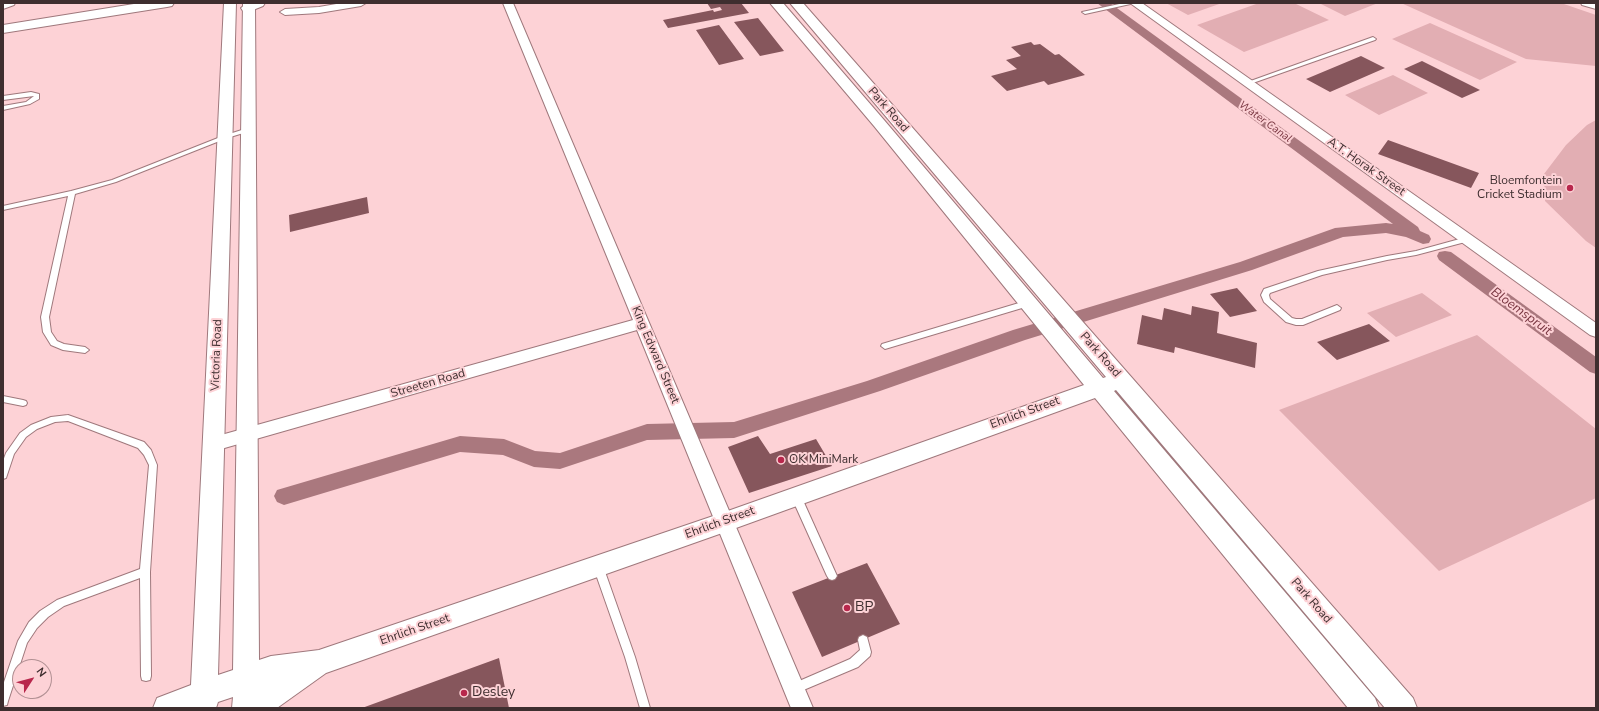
<!DOCTYPE html>
<html>
<head>
<meta charset="utf-8">
<style>
	body { margin:0 }
	#map { position:relative; width:1599px; height:711px; overflow:hidden; background:#fdd2d6; font-family:"Nunito Sans",sans-serif }
	canvas { display:block }
	.frame { position:absolute; inset:0; border:4px solid #3e2e2f; pointer-events:none }
	.north { position:absolute; left:12px; top:659px; width:40px; height:40px; box-sizing:border-box; background:#fdd2d6; border:1px solid #b19093; border-radius:50%; rotate:54deg; font-size:11px; font-weight:700; line-height:16px; text-align:center; color:#3e2e2f }
	.north::after { content:''; display:block; margin:auto; width:14px; height:18px; background:#b8274c; clip-path:polygon(50% 0,100% 100%,50% 72%,0 100%) }
</style>
</head>
<body>
<div id="map">
<canvas width="1599" height="711"></canvas>
<div class="frame"></div>
<div class="north">N</div>
</div>
<script>
const ctx = document.querySelector('canvas').getContext('2d');
ctx.lineJoin = 'round';
function paint(path, color) { ctx.fillStyle = color; ctx.fill(path, 'evenodd'); }
const shape = rows => new Path2D(rows.map(r => 'M' + r).join(''));
function strokePath(path, color, width, dash) { ctx.strokeStyle = color; ctx.lineWidth = width; ctx.lineCap = dash ? 'butt' : 'round'; ctx.setLineDash(dash || []); ctx.stroke(path); }
function label(font, color, halo, rows, align = 'center') {
  ctx.font = font + ' "Nunito Sans",sans-serif'; ctx.lineWidth = 4; ctx.setLineDash([]); ctx.textBaseline = 'middle'; ctx.strokeStyle = halo; ctx.fillStyle = color; for (const [text, x, y, turn = 0] of rows) {
    ctx.save(); ctx.translate(x, y); ctx.rotate((+turn || 0) * Math.PI / 180); ctx.textAlign = isNaN(turn) ? turn : align; if (halo) ctx.strokeText(text, 0, 0); ctx.fillText(text, 0, 0); ctx.restore();
  }
}
paint(shape([
	[1166,3,1222,3,1188,15],
	[1259,3,1294,3,1329,20,1244,52,1197,25],
	[1319,3,1378,3,1345,16],
	[1401,3,1561,3,1596,15,1596,66,1526,59],
	[1430,23,1517,62,1480,80,1392,39],
	[1393,75,1428,93,1379,115,1345,95],
	[1596,120,1596,248,1586,241,1545,201,1544,174,1566,145,1587,125],
	[1422,293,1452,315,1396,337,1367,313],
	[1477,335,1596,429,1596,498,1439,571,1279,410]
]), '#e2aeb3');
paint(shape([
	[1097,3,1110,3,1418,227,1420,231,1429,235,1431,239,1429,243,1423,244,1406,237,1386,233,1343,237,1252,270,1025,340,880,391,734,438,647,440,560,469,534,467,503,455,460,452,284,505,277,502,274,496,277,490,460,436,504,439,535,451,560,453,647,424,734,422,867,381,1013,330,1240,262,1335,228,1386,223,1393,224,1097,3],
	[1445,251,1451,252,1596,357,1596,374,1590,372,1439,260,1437,256,1439,252,1445,251]
]), '#aa787e');
paint(shape([
	[707,3,741,3,749,13,668,28,663,20,713,10,714,12,722,10,720,7,711,9],
	[758,18,784,51,760,56,734,22],
	[719,25,744,59,719,65,696,30],
	[1031,42,1034,45,1040,44,1055,55,1059,54,1085,75,1048,85,1044,81,1007,91,991,76,1017,69,1006,60,1021,56,1011,47],
	[1361,56,1385,68,1330,92,1306,79],
	[1422,61,1480,90,1462,98,1404,69],
	[1388,140,1479,173,1471,188,1378,154],
	[367,197,369,213,290,232,289,215],
	[1237,288,1257,311,1230,317,1210,294],
	[1192,306,1219,312,1217,333,1257,343,1255,368,1175,347,1174,353,1137,344,1142,315,1162,320,1164,308,1191,315],
	[1369,324,1390,341,1337,360,1317,342],
	[758,436,770,454,816,439,832,466,749,493,728,447],
	[867,563,900,624,822,657,792,592],
	[499,658,509,708,362,708]
]), '#86565c');
const service = shape([
	[1124,3,1135,3,1085,14,1082,12,1124,3],
	[1373,37,1376,39,1375,40,1250,84,1245,83,1373,37],
	[31,92,39,94,39,99,30,104,3,110,3,106,26,102,34,96,3,100,3,96,31,92],
	[248,128,251,130,250,131,227,138,116,182,75,194,49,317,51,332,57,341,64,344,85,347,89,350,85,353,63,350,51,345,43,332,41,317,68,196,3,210,3,206,71,191,112,180,223,136,248,128],
	[1467,237,1471,239,1469,241,1416,255,1387,260,1322,275,1270,293,1269,295,1270,299,1292,318,1296,319,1302,319,1337,305,1341,308,1340,310,1303,325,1296,325,1286,322,1264,302,1261,295,1264,289,1318,271,1387,256,1416,251,1467,237],
	[1029,300,1032,301,1033,303,1032,305,885,349,881,346,882,344,1029,300],
	[3,396,23,400,26,401,27,403,26,405,23,406,3,402,3,396],
	[68,415,144,442,151,450,157,465,150,572,151,676,150,680,146,681,142,680,141,676,140,578,64,606,48,617,37,628,27,643,8,701,7,705,3,706,3,685,18,641,29,622,40,611,57,600,140,569,149,465,144,455,138,448,68,421,55,422,37,429,26,437,14,454,6,478,3,479,3,461,6,453,20,433,31,425,51,417,68,415],
	[796,492,799,493,801,496,837,576,835,579,832,580,829,579,827,576,791,496,793,493,796,492],
	[598,562,601,563,603,566,635,657,650,708,640,708,625,657,593,566,595,563,598,562],
	[863,635,867,637,871,652,870,656,858,667,794,694,790,693,789,689,790,685,850,659,860,650,858,640,859,637,863,635]
]);
const minor = shape([
	[3,3,15,3,14,5,3,9,3,3],
	[342,3,366,3,361,6,319,13,285,15,280,12,285,9,319,7,342,3],
	[503,3,513,3,813,708,791,708,637,330,214,451,208,449,205,444,208,439,214,437,633,320,503,3],
	[1130,3,1142,3,1596,323,1596,337,1590,335,1130,3],
	[1581,3,1596,3,1596,9,1582,5,1581,3]
]);
const tertiary = shape([
	[224,3,236,3,218,675,233,670,243,3,255,3,259,660,271,656,319,650,725,512,1084,385,874,126,770,3,783,3,884,120,1103,378,1106,377,790,3,803,3,1413,698,1417,708,1385,708,1116,390,1114,391,1375,698,1379,708,1348,708,1095,398,725,532,326,673,277,708,232,708,233,697,218,702,216,708,153,708,157,698,191,685,224,3]
]);
const trunk = shape([
	[140,3,174,3,172,6,167,7,3,33,3,25,140,3],
	[247,3,265,3,263,6,248,12,243,11,241,8,247,3]
]);
strokePath(service, '#9f787c', 2);
strokePath(minor, '#9f787c', 2);
strokePath(tertiary, '#9f787c', 2);
strokePath(trunk, '#9f787c', 2);
paint(service, '#fff');
paint(minor, '#fff');
paint(tertiary, '#fff');
paint(trunk, '#fff');
for (const [x, y, r, color] of [
	[1570,188,4,"#b8274c"],
	[781,460,4,"#b8274c"],
	[847,608,4,"#b8274c"],
	[464,693,4,"#b8274c"]
]) { const dot = new Path2D(); dot.arc(x, y, r, 0, 2 * Math.PI); ctx.fillStyle = color; ctx.fill(dot); strokePath(dot, '#fdd2d6', 1.5); }
label('italic 11px', '#793641', '#fdd2d6', [
	["Water Canal",1265,122,36]
]);
label('12px', '#3e2e2f', '#fdd2d6', [
	["Park Road",888,110,49],
	["A.T. Horak Street",1366,167,35],
	["Victoria Road",217,355,-88],
	["King Edward Street",655,355,67],
	["Park Road",1100,355,49],
	["Streeten Road",428,384,-16],
	["Ehrlich Street",1025,413,-20],
	["Ehrlich Street",720,523,-20],
	["Park Road",1311,601,49],
	["Ehrlich Street",415,630,-19]
]);
label('12px', '#3e2e2f', '#fdd2d6', [
	["Bloemfontein",1562,181],
	["Cricket Stadium",1562,195],
	["OK MiniMark",789,460,"left"]
], 'right');
label('italic 13px', '#793641', '#fdd2d6', [
	["Bloemspruit",1521,312,36]
]);
label('14px', '#3e2e2f', '#fdd2d6', [
	["BP",855,608],
	["Desley",472,693]
], 'left');
</script>
</body>
</html>
